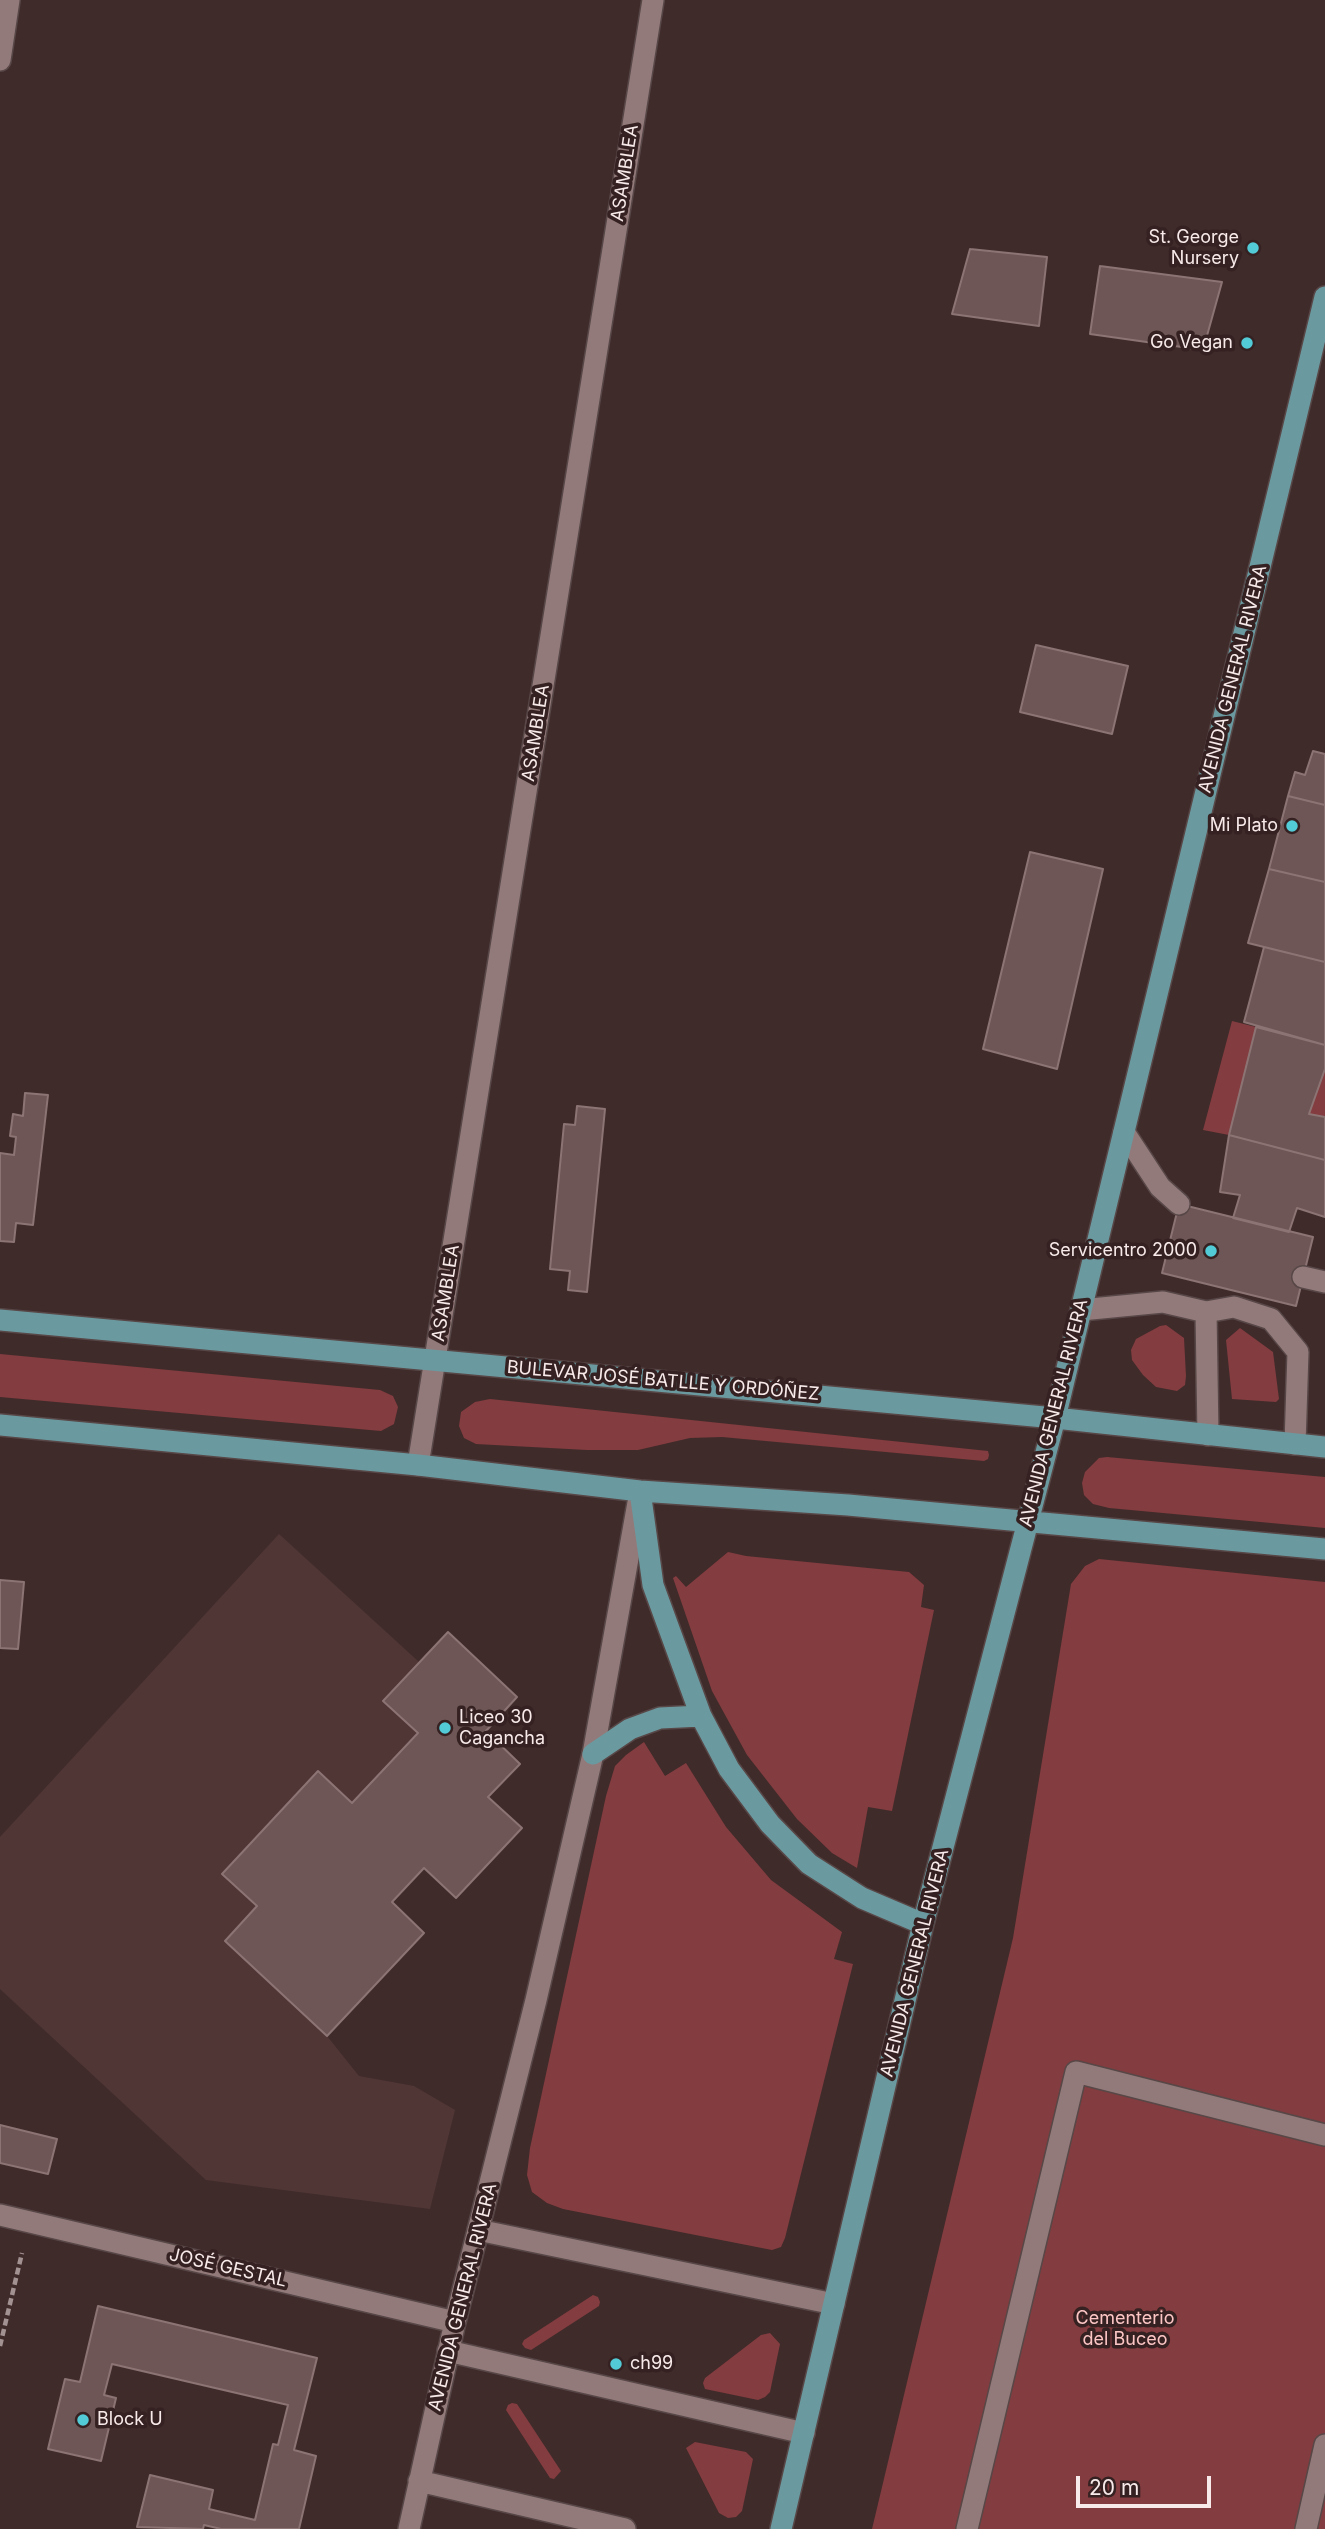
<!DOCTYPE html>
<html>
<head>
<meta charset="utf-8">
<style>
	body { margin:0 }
	#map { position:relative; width:1325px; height:2529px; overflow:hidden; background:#402b2b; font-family:Inter,sans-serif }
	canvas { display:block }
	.scale { position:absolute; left:1076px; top:2476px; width:135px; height:32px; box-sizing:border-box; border:4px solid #f8eaea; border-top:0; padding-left:9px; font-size:21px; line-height:24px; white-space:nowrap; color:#f8eaea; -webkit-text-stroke:5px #352121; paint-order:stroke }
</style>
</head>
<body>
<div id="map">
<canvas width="1325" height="2529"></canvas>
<div class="scale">20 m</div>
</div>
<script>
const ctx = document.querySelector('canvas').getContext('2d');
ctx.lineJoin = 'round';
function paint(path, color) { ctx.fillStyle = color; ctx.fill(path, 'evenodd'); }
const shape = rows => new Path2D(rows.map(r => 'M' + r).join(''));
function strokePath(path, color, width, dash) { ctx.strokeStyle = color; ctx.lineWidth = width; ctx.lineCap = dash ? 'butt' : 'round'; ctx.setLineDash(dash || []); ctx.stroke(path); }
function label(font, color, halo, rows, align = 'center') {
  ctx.font = font + ' Inter,sans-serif'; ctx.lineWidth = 7; ctx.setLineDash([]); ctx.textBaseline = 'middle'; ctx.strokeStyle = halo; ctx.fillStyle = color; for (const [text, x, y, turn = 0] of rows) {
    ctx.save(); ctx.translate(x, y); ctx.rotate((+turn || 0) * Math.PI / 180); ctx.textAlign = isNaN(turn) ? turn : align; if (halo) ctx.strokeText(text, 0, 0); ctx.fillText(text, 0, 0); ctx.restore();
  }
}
paint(shape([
	[279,1534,419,1662,448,1632,517,1697,486,1731,520,1764,488,1797,522,1828,456,1898,424,1868,393,1902,424,1933,327,2036,359,2076,414,2086,455,2110,430,2209,206,2180,0,1989,0,1837]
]), '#513636');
paint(shape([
	[1232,1021,1256,1027,1229,1135,1203,1130],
	[1325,1069,1325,1117,1309,1114],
	[1166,1325,1184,1338,1186,1376,1185,1385,1177,1391,1156,1387,1143,1375,1132,1360,1131,1350,1136,1339,1160,1326],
	[1240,1328,1273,1352,1279,1399,1276,1402,1232,1399,1226,1340],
	[0,1354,380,1390,393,1396,398,1407,394,1424,381,1431,0,1397],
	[490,1399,988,1451,989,1455,988,1459,984,1461,722,1437,690,1438,638,1450,587,1450,476,1444,464,1438,459,1426,461,1412,475,1402],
	[1107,1457,1325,1477,1325,1528,1109,1508,1093,1504,1084,1495,1082,1483,1085,1472,1099,1458],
	[728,1552,746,1556,909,1572,924,1585,921,1607,934,1610,892,1811,868,1807,857,1868,832,1853,797,1819,747,1755,712,1691,673,1578,676,1576,686,1587],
	[1099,1559,1325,1582,1325,2529,872,2529,1013,1938,1071,1584,1085,1566],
	[644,1742,665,1776,686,1763,726,1827,771,1880,842,1932,834,1959,853,1964,785,2238,781,2247,772,2250,563,2209,547,2203,532,2192,527,2175,530,2148,606,1796,615,1766,626,1755],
	[593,2295,598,2297,600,2302,599,2306,531,2350,525,2348,522,2344,524,2340],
	[770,2333,780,2344,770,2392,765,2397,758,2400,705,2389,703,2383,705,2378,761,2335],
	[512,2403,517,2404,561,2471,554,2479,550,2478,506,2410,508,2405],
	[695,2442,746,2452,753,2459,742,2511,736,2517,728,2518,719,2513,686,2448]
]), '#833c3f');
const building = shape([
	[970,249,1047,257,1039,326,952,314,970,249],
	[1100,266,1222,282,1203,350,1090,334,1100,266],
	[1036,645,1128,666,1112,734,1020,712,1036,645],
	[1313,751,1325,754,1325,805,1288,796,1295,772,1305,775,1313,751],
	[1288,796,1325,805,1325,882,1269,869,1288,796],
	[1030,852,1103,869,1057,1069,983,1049,1030,852],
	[1269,869,1325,882,1325,962,1248,943,1269,869],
	[1264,947,1325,962,1325,1045,1244,1022,1264,947],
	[1256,1027,1325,1045,1325,1069,1309,1114,1325,1117,1325,1160,1229,1135,1256,1027],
	[25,1093,48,1095,33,1225,16,1223,14,1242,0,1241,0,1153,14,1155,16,1137,10,1136,13,1114,23,1116,25,1093],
	[577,1106,605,1109,587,1292,568,1290,570,1271,550,1269,564,1124,575,1125,577,1106],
	[1229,1135,1325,1160,1325,1217,1297,1208,1289,1232,1233,1218,1240,1195,1220,1192,1229,1135],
	[1179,1204,1313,1237,1296,1306,1162,1273,1179,1204],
	[0,1580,24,1582,18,1649,0,1648,0,1580],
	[448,1632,517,1697,486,1731,520,1764,488,1797,522,1828,456,1898,424,1868,392,1902,424,1933,327,2036,225,1941,257,1906,222,1874,318,1771,352,1803,418,1733,383,1701,448,1632],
	[0,2125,57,2139,48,2174,0,2163,0,2125],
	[98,2306,317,2358,294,2450,316,2456,299,2529,221,2529,204,2525,203,2529,137,2527,150,2475,213,2490,209,2509,255,2520,273,2444,278,2445,288,2405,112,2364,104,2395,116,2398,101,2461,48,2449,65,2379,80,2382,98,2306]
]);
paint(building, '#6d5655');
strokePath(building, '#8d7474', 2);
const minor = shape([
	[0,60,9,0],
	[1124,1132,1160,1187,1179,1204],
	[1303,1277,1325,1282],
	[1081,1310,1163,1302,1206,1312],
	[1208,1435,1206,1312,1234,1307,1271,1319,1298,1352,1295,1444],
	[418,1465,653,0],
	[0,2215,455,2322],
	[478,2230,834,2304],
	[448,2351,804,2433],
	[419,2481,625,2529],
	[409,2529,455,2322,536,2000,593,1754,639,1497],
	[967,2529,1076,2072,1325,2135],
	[1306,2529,1325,2445]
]);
const major = shape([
	[0,1320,1055,1418,1325,1447],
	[0,1425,418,1465,640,1491,848,1505,1325,1549],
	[640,1491,653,1585,701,1716,729,1769,770,1824,809,1864,862,1898,923,1924],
	[593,1754,630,1729,660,1718,701,1716],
	[781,2529,923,1924,1055,1418,1325,297]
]);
strokePath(minor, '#584747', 24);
strokePath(major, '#584747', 24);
strokePath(shape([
	[0,2346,22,2253]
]), '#a39292', 4.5, [7, 3.5]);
strokePath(minor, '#937a7a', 21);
strokePath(major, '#6a9aa0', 21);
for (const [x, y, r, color] of [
	[1253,248,7,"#52cbd7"],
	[1247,343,7,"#52cbd7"],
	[1292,826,7,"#52cbd7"],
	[1211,1251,7,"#52cbd7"],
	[445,1728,7,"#52cbd7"],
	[616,2364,7,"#52cbd7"],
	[83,2420,7,"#52cbd7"]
]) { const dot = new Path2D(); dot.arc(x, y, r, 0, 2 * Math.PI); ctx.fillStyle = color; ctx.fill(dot); strokePath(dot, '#352121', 2.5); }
label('18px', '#f8eaea', '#352121', [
	["ASAMBLEA",625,173,-81],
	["AVENIDA GENERAL RIVERA",1233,679,-76],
	["ASAMBLEA",536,733,-81],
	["ASAMBLEA",446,1293,-81],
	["BULEVAR JOSÉ BATLLE Y ORDÓÑEZ",663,1381,5],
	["AVENIDA GENERAL RIVERA",1054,1413,-76],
	["AVENIDA GENERAL RIVERA",915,1963,-76],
	["JOSÉ GESTAL",228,2268,13],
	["AVENIDA GENERAL RIVERA",463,2297,-76]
]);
label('18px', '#f8eaea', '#352121', [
	["St. George",1239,238],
	["Nursery",1239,259],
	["Go Vegan",1233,343],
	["Mi Plato",1278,826],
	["Servicentro 2000",1197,1251],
	["Liceo 30",459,1718,"left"],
	["Cagancha",459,1739,"left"],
	["ch99",630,2364,"left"],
	["Block U",97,2420,"left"]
], 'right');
label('18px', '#fcc6c5', '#352121', [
	["Cementerio",1125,2319],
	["del Buceo",1125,2340]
]);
</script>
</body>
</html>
